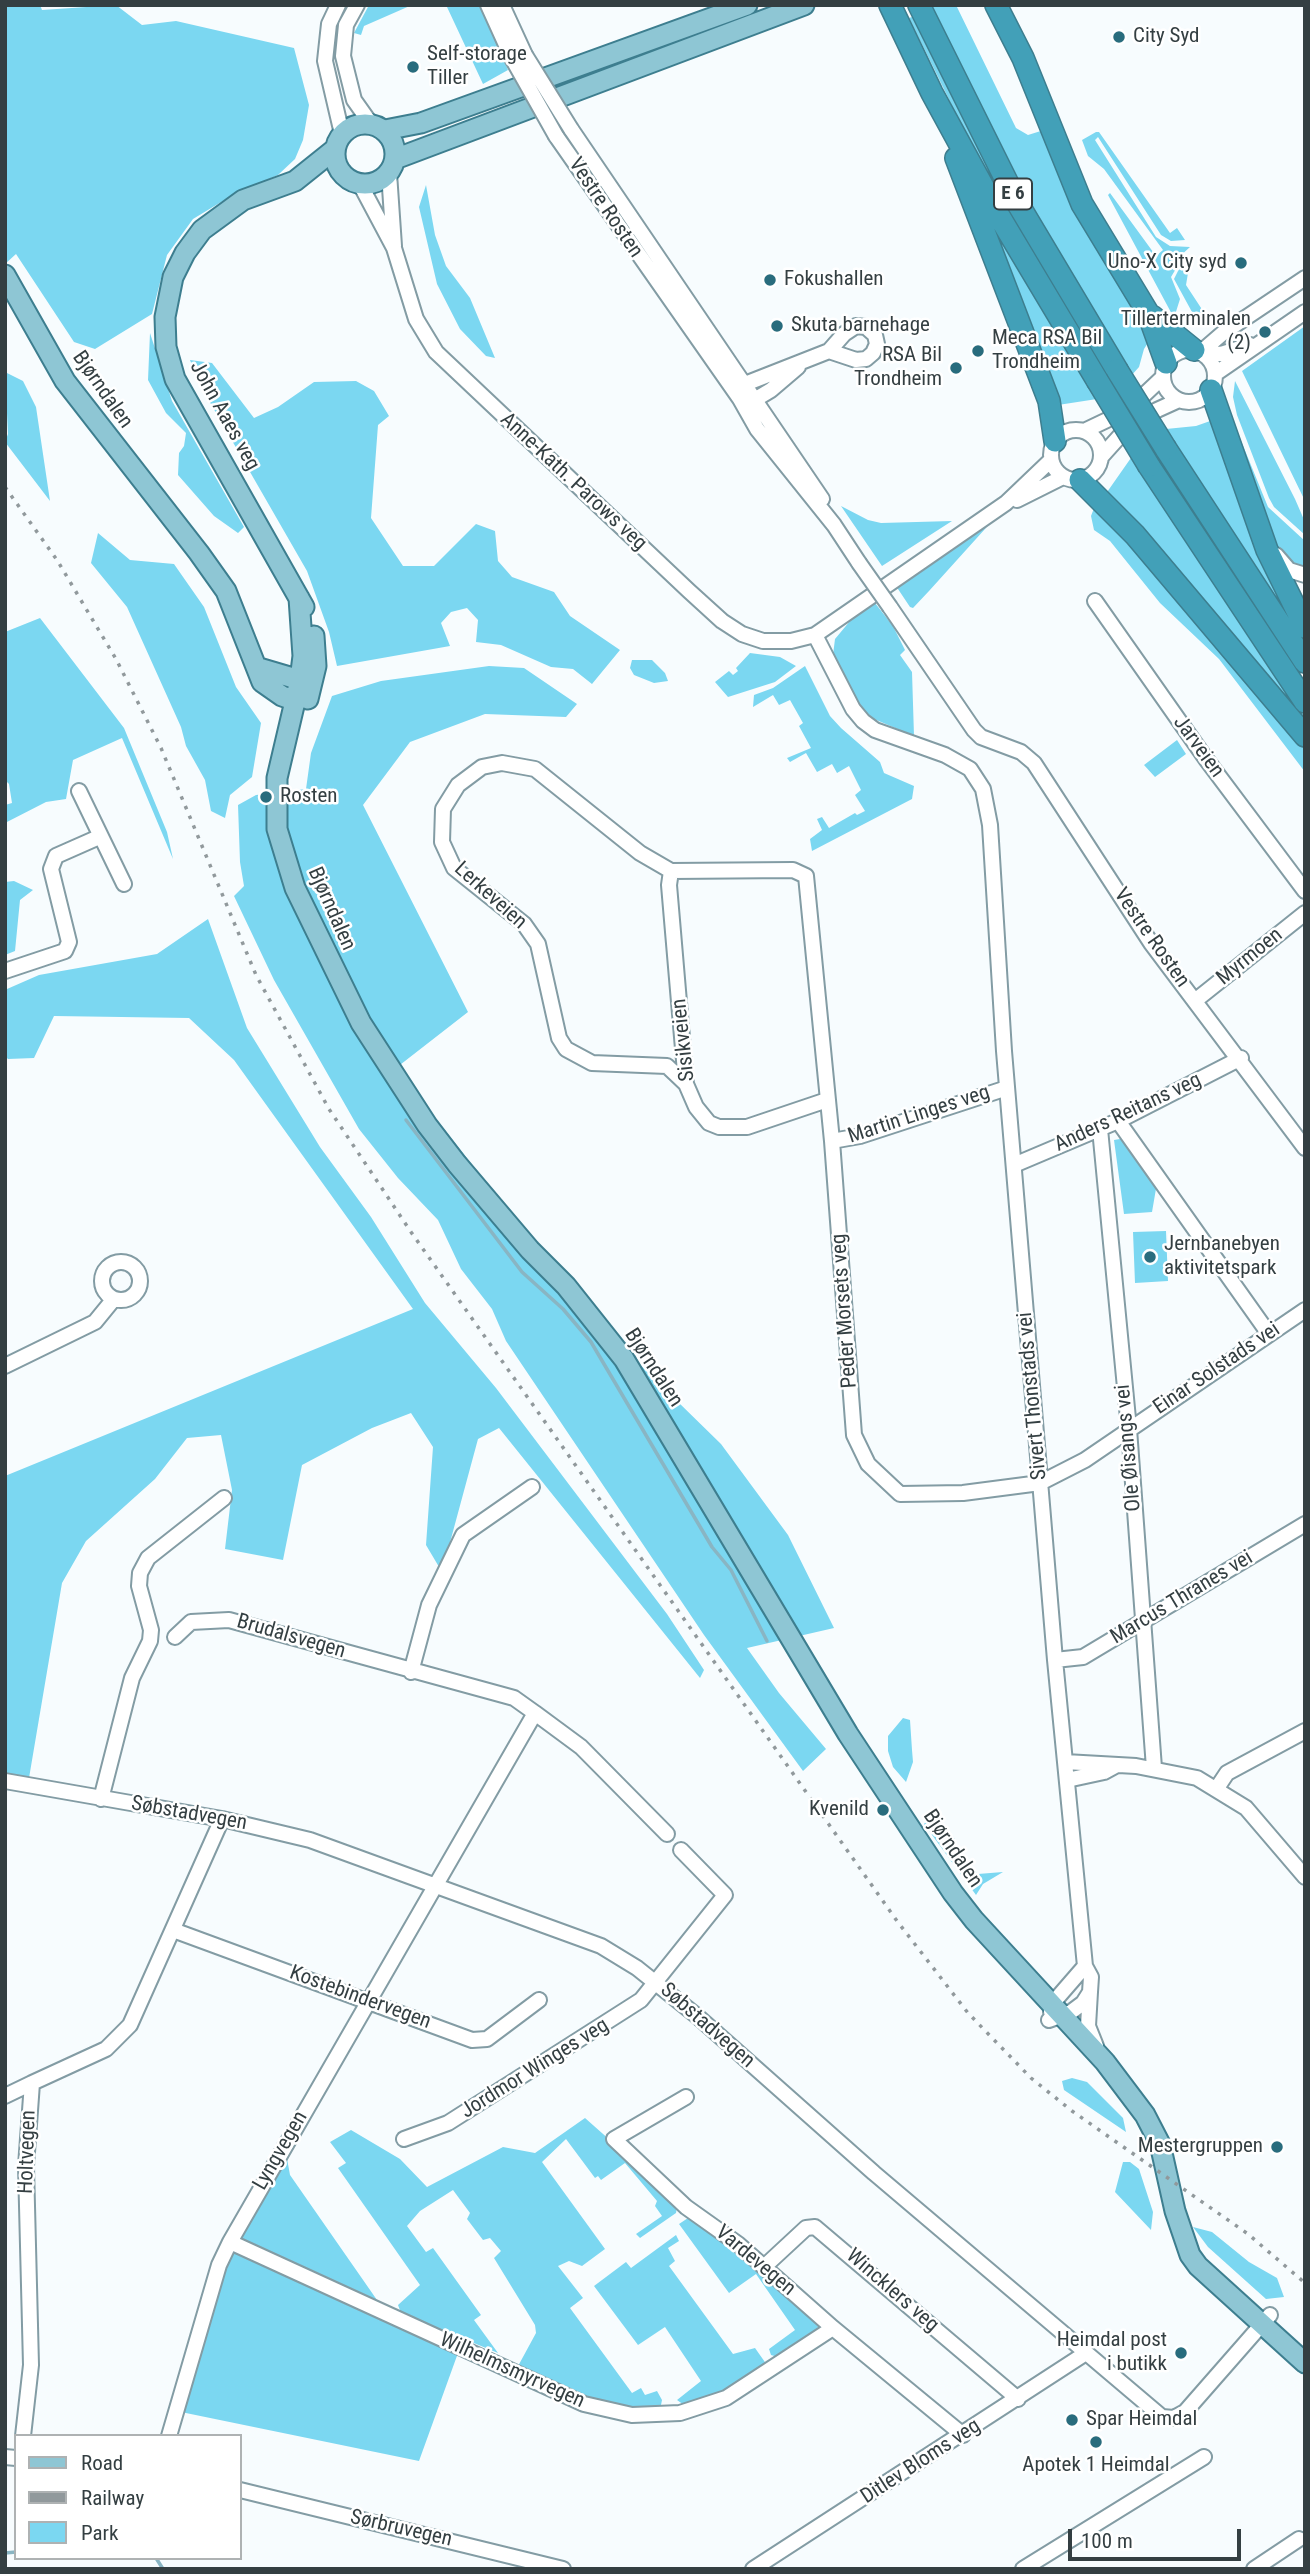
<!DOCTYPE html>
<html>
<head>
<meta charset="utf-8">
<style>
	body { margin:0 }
	#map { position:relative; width:1310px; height:2574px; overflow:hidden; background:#f7fcfe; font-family:"Roboto Condensed",sans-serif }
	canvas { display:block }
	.frame { position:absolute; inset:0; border:7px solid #343f42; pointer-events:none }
	.legend { position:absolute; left:14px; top:2434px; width:228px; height:126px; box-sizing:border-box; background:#fff; border:2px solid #aeb2b3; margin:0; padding:9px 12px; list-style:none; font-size:21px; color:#343f42 }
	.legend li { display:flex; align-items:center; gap:14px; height:35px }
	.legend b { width:35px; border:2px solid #aeb2b3 }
	.scale { position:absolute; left:1068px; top:2529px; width:173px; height:32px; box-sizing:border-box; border:4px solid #343f42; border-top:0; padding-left:9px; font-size:21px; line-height:24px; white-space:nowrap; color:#343f42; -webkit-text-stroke:5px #fff; paint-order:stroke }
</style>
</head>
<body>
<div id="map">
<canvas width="1310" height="2574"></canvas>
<div class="frame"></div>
<ul class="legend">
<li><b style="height:9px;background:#8ec6d4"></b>Road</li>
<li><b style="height:9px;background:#91999c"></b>Railway</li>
<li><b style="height:19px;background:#7bd7f1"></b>Park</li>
</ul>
<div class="scale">100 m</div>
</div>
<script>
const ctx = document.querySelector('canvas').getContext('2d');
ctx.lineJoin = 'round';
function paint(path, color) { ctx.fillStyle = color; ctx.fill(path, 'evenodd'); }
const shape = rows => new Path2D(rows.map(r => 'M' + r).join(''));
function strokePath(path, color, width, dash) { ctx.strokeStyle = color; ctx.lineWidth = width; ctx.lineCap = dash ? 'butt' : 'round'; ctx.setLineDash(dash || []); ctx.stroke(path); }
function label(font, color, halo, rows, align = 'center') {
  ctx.font = font + ' "Roboto Condensed",sans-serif'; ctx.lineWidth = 5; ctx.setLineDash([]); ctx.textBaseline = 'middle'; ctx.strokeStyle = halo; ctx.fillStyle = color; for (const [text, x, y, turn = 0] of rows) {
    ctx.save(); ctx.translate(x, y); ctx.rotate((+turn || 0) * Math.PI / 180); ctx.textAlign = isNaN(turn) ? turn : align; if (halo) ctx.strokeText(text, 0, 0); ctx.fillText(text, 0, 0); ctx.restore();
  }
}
paint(shape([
	[5,5,40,5,42,10,116,5,142,25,176,21,294,48,309,105,303,140,295,159,278,175,236,193,193,219,167,255,152,314,95,349,74,342,16,254,5,264],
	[369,5,412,5,364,26,361,35,354,33],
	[443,5,482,5,508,70,483,84,447,7],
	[929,5,956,5,1016,128,1028,135,1044,130,1153,335,1144,349,1139,367,1131,376,1048,241],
	[915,16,1003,195,1105,366,1100,370,997,197,909,18],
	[1096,132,1099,132,1170,233,1177,228,1185,240,1171,241,1161,235,1098,137,1095,140,1156,237,1170,246,1190,247,1178,258,1180,262,1171,277,1180,299,1174,318,1108,195,1110,193,1156,256,1163,250,1104,169,1088,156,1082,140],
	[970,183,1097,399,1058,405],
	[426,185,435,235,446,266,470,298,495,358,486,356,460,329,437,284,419,207],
	[1182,263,1188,273,1186,285,1205,314,1223,321,1218,324,1203,320,1192,312,1174,279],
	[1305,326,1303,421,1305,501,1242,371],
	[150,333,172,401,244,527,238,533,214,516,178,475,179,453,184,446,186,433,166,413,148,380],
	[190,360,212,363,254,418,278,407,314,382,356,381,374,391,389,416,378,425,371,518,403,566,434,566,476,524,495,531,498,561,512,577,554,592,570,616,620,650,592,684,573,669,551,667,501,645,476,642,478,620,467,608,451,612,441,623,450,646,337,666,329,632,307,571,200,385],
	[5,372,23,381,36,407,50,501,5,442,8,434],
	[1235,381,1295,499,1305,522,1305,535,1274,507,1269,498,1237,415,1233,397],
	[1213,420,1305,637,1305,647,1166,429,1196,426],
	[1233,421,1268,507,1305,541,1305,569,1298,568,1279,554],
	[1133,455,1236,617,1305,717,1305,726,1105,495],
	[1096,503,1305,745,1305,772,1219,659,1160,603,1110,541,1094,530,1091,516],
	[841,506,868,520,881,523,952,521,882,566],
	[994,519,929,591,913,608,910,607,896,586],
	[98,533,130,560,174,564,204,607,236,687,261,723,252,777,230,795,225,818,211,811,205,780,186,746,181,727,127,607,91,563],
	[875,603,893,626,905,650,900,655,912,672,914,736,874,719,861,708,833,655,835,639,850,621],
	[40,618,124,728,167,832,173,859,122,738,73,760,66,799,46,802,5,823,5,805,12,803,9,784,5,780,5,632],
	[750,653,780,657,796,666,775,682,728,697,715,682,729,671,733,675,738,671,736,668],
	[632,660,652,660,665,673,668,681,654,683,634,675,630,668],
	[489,666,524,668,577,704,566,717,485,714,410,742,363,805,468,1012,396,1068,536,1246,631,1356,721,1444,788,1535,834,1628,747,1648,779,1693,826,1749,803,1771,704,1635,506,1341,492,1309,461,1269,438,1220,398,1178,359,1129,274,980,234,896,244,886,240,862,238,805,256,795,306,789,311,753,332,696,381,681],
	[805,666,830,716,841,728,880,762,884,773,914,786,912,799,812,851,810,839,822,830,817,819,822,817,829,828,855,813,857,815,865,811,855,795,861,790,849,766,837,773,832,764,817,772,806,753,790,762,787,758,811,748,799,726,803,723,790,700,779,705,773,695,753,707,754,695,773,688],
	[1177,740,1186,754,1155,777,1144,765],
	[14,881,33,890,20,900,15,951,5,955,5,882],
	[208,919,247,1028,320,1147,371,1217,425,1303,496,1388,667,1614,704,1670,700,1678,499,1428,478,1439,442,1572,426,1545,433,1447,411,1413,372,1428,302,1465,283,1560,225,1549,232,1490,221,1435,187,1438,155,1479,86,1541,62,1583,29,1778,5,1773,5,1476,413,1309,234,1060,189,1018,54,1016,34,1058,8,1059,5,1056,7,989,39,975,157,954],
	[1126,1138,1157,1183,1152,1212,1124,1214,1114,1140],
	[1166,1231,1168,1281,1135,1283,1133,1232],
	[903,1718,910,1720,912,1750,913,1762,906,1782,893,1767,888,1751,888,1736],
	[934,1813,955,1839,951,1841,978,1874,1003,1872,983,1884,976,1895,924,1824],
	[1072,2078,1087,2082,1123,2118,1126,2132,1064,2090,1062,2081],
	[585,2118,629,2157,677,2207,676,2213,640,2238,636,2234,662,2216,655,2206,657,2201,625,2163,601,2180,598,2176,595,2178,566,2139,542,2162,605,2249,582,2266,569,2261,558,2266,583,2298,570,2308,632,2393,641,2388,645,2395,657,2391,662,2400,660,2410,611,2409,517,2368,536,2333,535,2325,494,2258,501,2251,490,2238,483,2240,467,2219,470,2213,453,2190,420,2211,407,2226,426,2252,433,2248,481,2315,474,2320,498,2353,401,2313,398,2305,420,2285,338,2168,346,2163,330,2142,351,2130,400,2159,427,2187,503,2147,535,2153],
	[286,2153,290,2175,377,2300,239,2237],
	[1123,2162,1130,2162,1139,2169,1153,2212,1151,2230,1115,2192],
	[688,2218,699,2221,819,2320,817,2333,778,2357,771,2355,769,2349,795,2330,756,2274,729,2293,679,2224],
	[1193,2227,1212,2232,1249,2262,1277,2278,1284,2297,1266,2299,1208,2247],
	[676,2235,679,2241,668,2248,675,2261,669,2266,733,2354,755,2348,767,2365,716,2396,684,2405,677,2400,701,2381,665,2327,638,2345,594,2286,626,2262,631,2268],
	[232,2249,458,2353,419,2461,181,2412]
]), '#7bd7f1');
strokePath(shape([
	[406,1120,522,1272,563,1309,591,1342,712,1547,731,1570,767,1641],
	[5,2553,16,2552],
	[156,2558,163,2569]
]), '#89b5c3', 3.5);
const minor = shape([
	[338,5,329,24,325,61,342,134],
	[357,5,346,25,343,56,354,100,371,124],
	[488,5,512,58],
	[502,5,525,55],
	[571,129,822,499],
	[556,136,740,399,757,429,834,525,859,563],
	[389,173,394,246],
	[360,184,394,248,416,319,436,352,689,591,722,621,742,634,763,641,791,641,815,635,1006,503,1051,460],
	[856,326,866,327,875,335,877,344,873,353,866,359,856,360,829,351,844,334,856,326],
	'1163 376a26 26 0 1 1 52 0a26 26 0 1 1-52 0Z',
	[1201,352,1223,333,1305,278],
	[1201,352,1221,354,1250,345],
	[1215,374,1305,312],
	[743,391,745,384,829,351],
	[749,399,756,399,771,390,798,367],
	'1051 455a25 25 0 1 1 50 0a25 25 0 1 1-50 0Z',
	[1084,431,1128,410,1163,377],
	[1101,457,1119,437,1157,410,1179,400],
	[1017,500,1063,477],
	[1276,555,1289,570,1305,575],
	[1095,601,1206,759,1305,891],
	[890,607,974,730,981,737,1021,752,1034,763,1151,943,1305,1148],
	[815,635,853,709,863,721,875,730,945,755,970,769,983,789,990,825,1004,1051,1055,1660,1085,1966,1091,1977,1090,1992,1083,2003,1071,2012,1049,2020],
	[79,791,124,884],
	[671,871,669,885,686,1084,696,1107,709,1123,719,1127,747,1127,827,1100],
	[5,971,65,951,69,942,51,869,56,856,99,837],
	[1196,1000,1305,913],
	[686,1084,667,1066,592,1063,566,1049,559,1038,538,944,524,924,454,868,442,842,443,809,458,785,482,767,502,763,535,769,640,853,671,871,793,870,806,876,832,1141,854,1435,868,1464,900,1494,963,1493,1040,1483,1085,1460,1305,1310],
	[1118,1121,1269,1334],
	[1100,1129,1129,1429,1154,1768],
	[832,1141,860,1136,1007,1088],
	[1014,1165,1118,1121,1241,1058],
	'102 1281a19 19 0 1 1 38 0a19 19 0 1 1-38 0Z',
	[5,1366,95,1322,113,1300],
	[175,1637,191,1622,229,1620,514,1698,535,1713],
	[1055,1660,1083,1657,1305,1524],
	[411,1672,429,1605,463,1535,532,1487],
	[1065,1762,1136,1766,1197,1778,1246,1808,1305,1877],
	[1067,1780,1104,1772,1115,1766],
	[5,1781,222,1819,310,1840,601,1946,637,1968,697,2016,874,2173,1162,2417,1174,2418,1185,2412,1270,2315],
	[1217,1788,1227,1773,1305,1731],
	[101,1799,132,1678,150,1641,151,1630,139,1586,140,1573,148,1558,224,1498],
	[173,1930,472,2040,487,2039,539,2000],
	[1090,1992,1088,2026,1096,2046],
	[1051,2012,1052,2004,1085,1966],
	[5,2096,32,2083],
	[686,2097,614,2139,686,2207,738,2244,833,2328,963,2435],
	[404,2139,448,2123,641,2000,725,1895,681,1850],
	[230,2242,584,2404,632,2415,680,2413,726,2398,833,2328],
	[765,2266,806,2228,815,2227,1018,2399],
	[23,2436,31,2365,26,2166,32,2083,106,2049,130,2025,222,1819],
	[169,2436,219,2265,230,2242,535,1713,581,1747,667,1834],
	[5,2457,16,2458],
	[240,2490,563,2569],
	[753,2569,1086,2353],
	[1023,2569,1204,2457],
	[1254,2569,1299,2539]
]);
const major = shape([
	'335 154a30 30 0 1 1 60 0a30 30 0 1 1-60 0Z',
	[385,130,421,123,747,5],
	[395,159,804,5],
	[5,275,65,381,199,553,226,591,262,682,282,696,296,701,306,695],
	[299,598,303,656,300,680,277,778,277,829,295,888,361,1023,427,1125,457,1164,530,1250,566,1286,624,1359,848,1734,953,1893,974,1920,1105,2062,1145,2115,1160,2144,1175,2211,1190,2255,1198,2266,1305,2363],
	[304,607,175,379,166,347,165,317,173,277,185,253,202,230,243,200,295,181,335,149],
	[256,667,300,680,308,690],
	[308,699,316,666,314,636]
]);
const highway = shape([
	[890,5,932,93,999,216,1097,380],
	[919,5,1018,204,1117,370],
	[996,5,1023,58,1082,204,1148,313,1166,363],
	[956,158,1049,401,1055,441],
	[1152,316,1194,350],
	[1211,390,1267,550,1305,627],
	[1166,449,1305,662],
	[1149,466,1305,702],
	[1080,480,1135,535,1305,736]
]);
strokePath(minor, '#839ca4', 18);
strokePath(major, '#3d7e8f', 23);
strokePath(highway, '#3d7e8f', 24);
strokePath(minor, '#fff', 14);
strokePath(major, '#8ec6d4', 19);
strokePath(highway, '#42a0b8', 21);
strokePath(shape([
	[5,487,57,560,116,659,161,748,256,975,329,1109,411,1232,897,1921,968,2013,1031,2078,1072,2111,1248,2234,1305,2283]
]), '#91999c', 3.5, [3.5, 7]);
const minorBridge = shape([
	[525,55,571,129],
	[512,58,556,136],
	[859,563,890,607]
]);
const highwayBridge = shape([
	[1117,370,1166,449],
	[1097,380,1149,466]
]);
strokePath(minorBridge, '#839ca4', 18, []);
strokePath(highwayBridge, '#3d7e8f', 24, []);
strokePath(minorBridge, '#fff', 14);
strokePath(highwayBridge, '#42a0b8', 21);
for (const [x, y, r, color] of [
	[1119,37,7,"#296c7d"],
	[413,67,7,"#296c7d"],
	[1241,263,7,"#296c7d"],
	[770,280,7,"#296c7d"],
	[777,326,7,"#296c7d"],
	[1265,332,7,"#296c7d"],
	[978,351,7,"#296c7d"],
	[956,368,7,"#296c7d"],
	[266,797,7,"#296c7d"],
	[1150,1257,7,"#296c7d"],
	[883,1810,7,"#296c7d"],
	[1277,2147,7,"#296c7d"],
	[1181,2353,7,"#296c7d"],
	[1072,2420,7,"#296c7d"],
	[1096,2442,7,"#296c7d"]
]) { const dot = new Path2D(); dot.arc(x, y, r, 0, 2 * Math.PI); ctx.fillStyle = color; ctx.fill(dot); strokePath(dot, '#fff', 2.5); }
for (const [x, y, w] of [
	[1013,194,38]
]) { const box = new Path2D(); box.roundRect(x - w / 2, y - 15.5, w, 31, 5); ctx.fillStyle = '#fff'; ctx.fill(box); strokePath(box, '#343f42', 2); }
label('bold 19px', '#343f42', null, [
	["E 6",1013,194]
]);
label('21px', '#343f42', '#fff', [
	["City Syd",1133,37],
	["Self-storage",427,55],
	["Tiller",427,79],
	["Uno-X City syd",1227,263,"right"],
	["Fokushallen",784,280],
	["Tillerterminalen",1251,320,"right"],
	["(2)",1251,344,"right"],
	["Skuta barnehage",791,326],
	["Meca RSA Bil",992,339],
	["Trondheim",992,363],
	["RSA Bil",942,356,"right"],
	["Trondheim",942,380,"right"],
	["Rosten",280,797],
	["Jernbanebyen",1164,1245],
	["aktivitetspark",1164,1269],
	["Kvenild",869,1810,"right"],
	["Mestergruppen",1263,2147,"right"],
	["Heimdal post",1167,2341,"right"],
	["i butikk",1167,2365,"right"],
	["Spar Heimdal",1086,2420],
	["Apotek 1 Heimdal",1096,2466,"center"]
], 'left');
label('21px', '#343f42', '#fff', [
	["Vestre Rosten",605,208,56],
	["Bjørndalen",102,390,55],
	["John Aaes veg",224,416,61],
	["Anne-Kath. Parows veg",573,482,43],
	["Jarveien",1198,747,54],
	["Lerkeveien",490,896,42],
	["Bjørndalen",331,909,66],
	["Vestre Rosten",1151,938,55],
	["Myrmoen",1250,957,-39],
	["Sisikveien",684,1040,-96],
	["Anders Reitans veg",1128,1113,-25],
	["Martin Linges veg",919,1115,-18],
	["Peder Morsets veg",845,1311,-94],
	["Bjørndalen",653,1368,57],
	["Einar Solstads vei",1217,1369,-34],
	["Sivert Thonstads vei",1033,1396,-95],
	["Ole Øisangs vei",1129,1448,-95],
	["Marcus Thranes vei",1182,1598,-31],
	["Brudalsvegen",291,1637,16],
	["Søbstadvegen",189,1814,10],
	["Bjørndalen",952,1849,56],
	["Kostebindervegen",360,1998,20],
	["Søbstadvegen",707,2026,41],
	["Jordmor Winges veg",535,2069,-32],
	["Lyngvegen",281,2151,-60],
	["Holtvegen",28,2152,-88],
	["Vardevegen",755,2261,40],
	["Wincklers veg",892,2291,41],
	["Wilhelmsmyrvegen",512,2371,24],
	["Ditlev Bloms veg",921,2462,-33],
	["Sørbruvegen",401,2529,13]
]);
</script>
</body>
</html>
